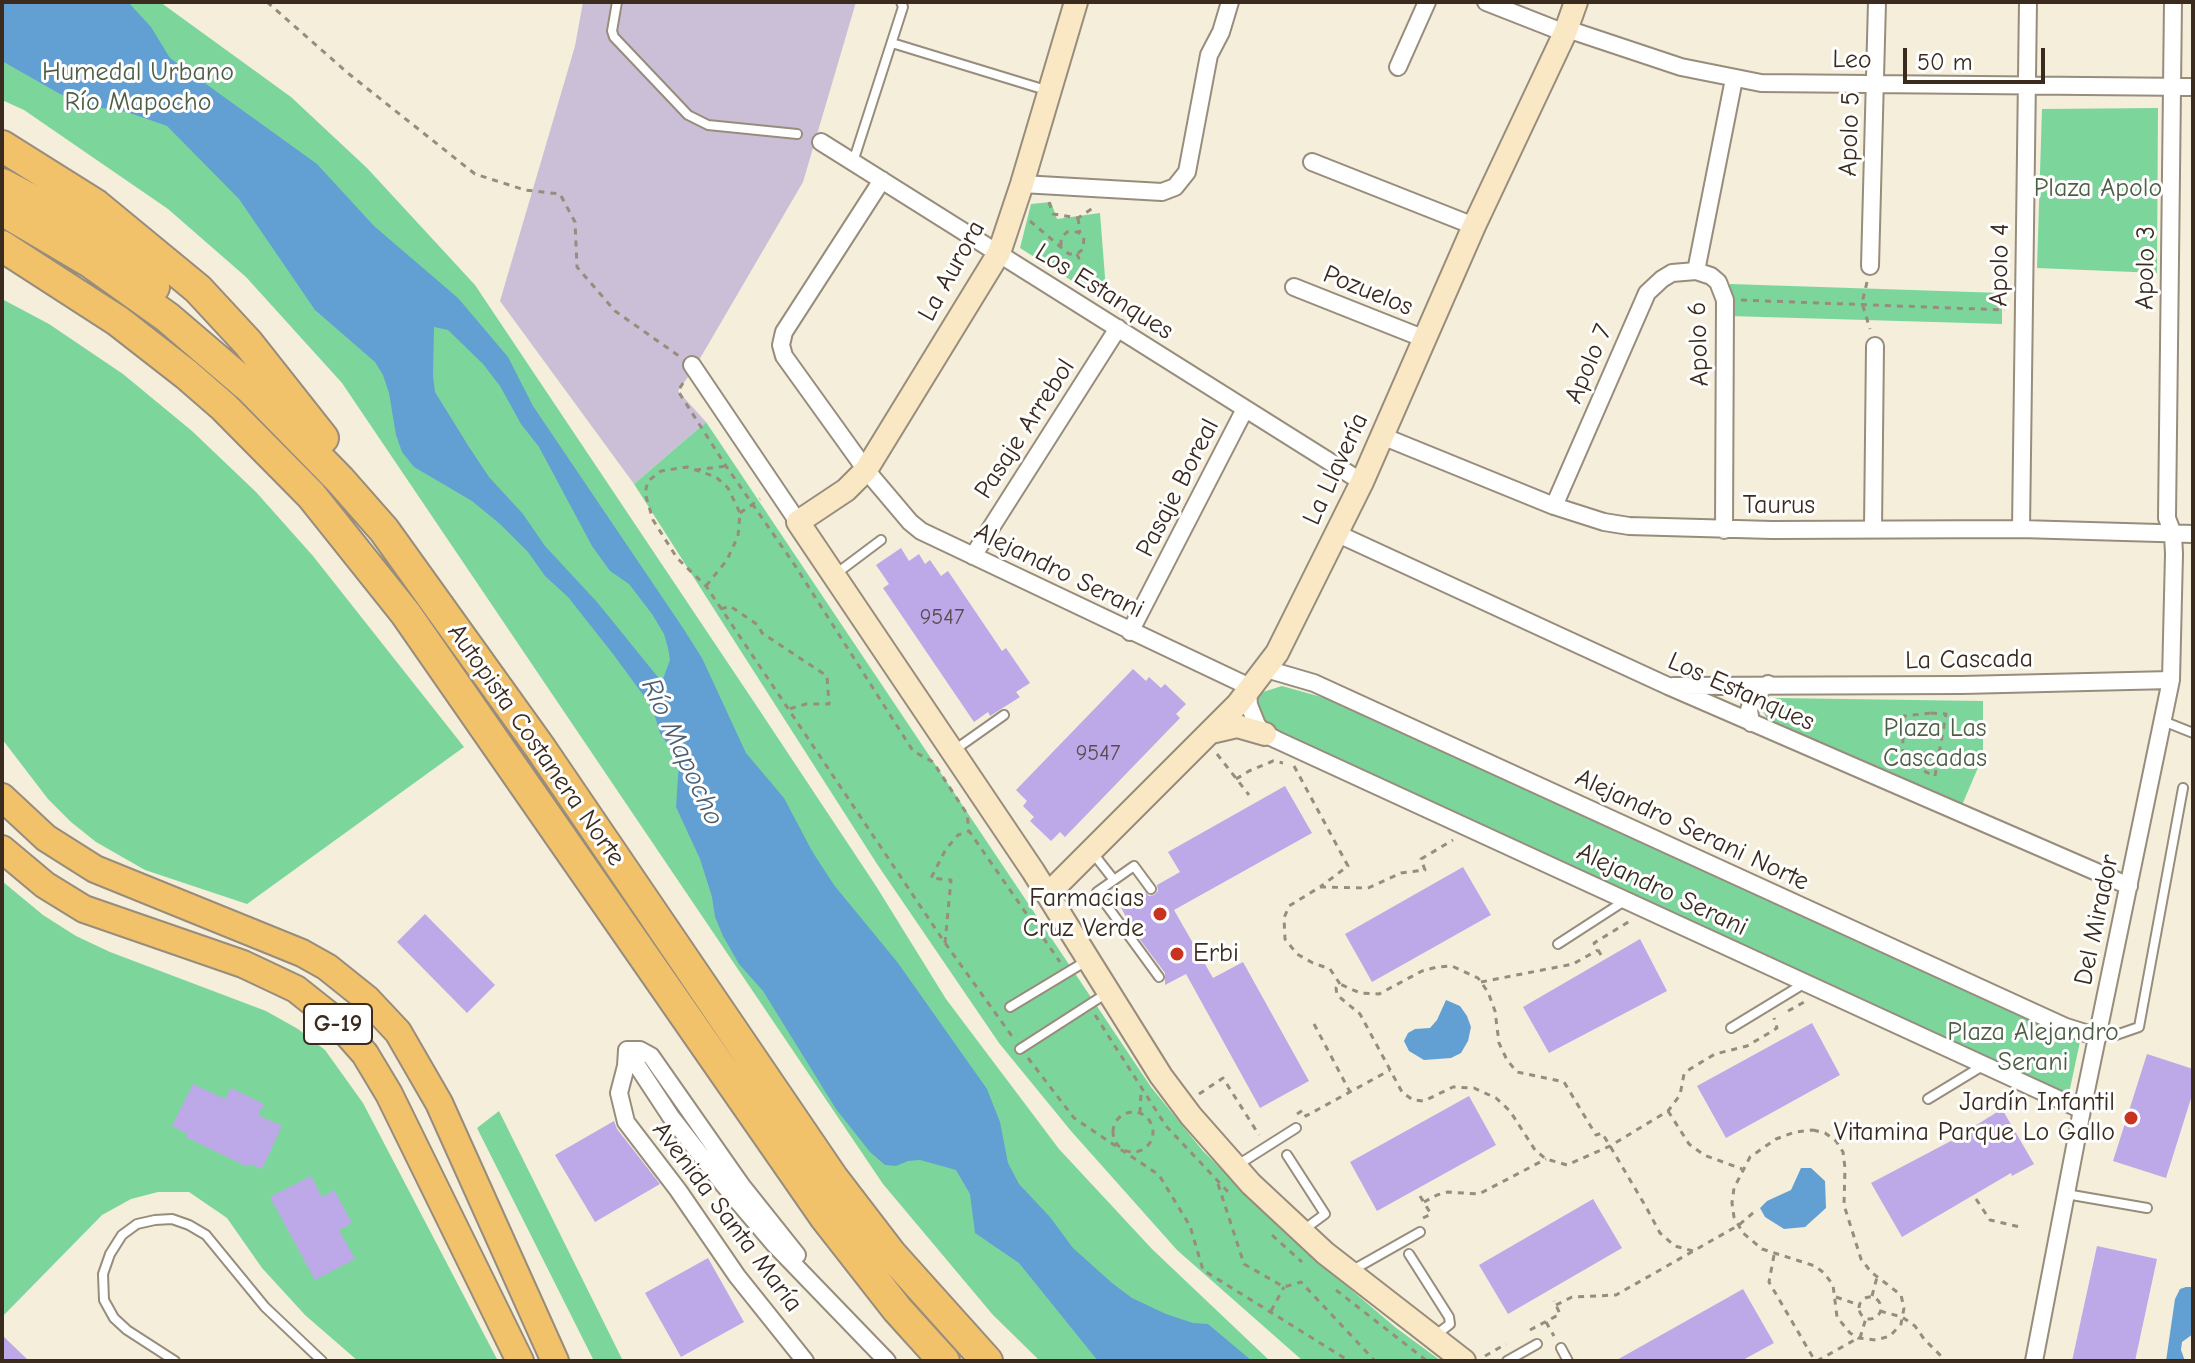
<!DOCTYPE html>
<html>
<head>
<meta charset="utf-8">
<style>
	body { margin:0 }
	#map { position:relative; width:2195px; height:1363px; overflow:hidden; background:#f4eedb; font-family:"Comic Neue",sans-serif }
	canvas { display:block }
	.frame { position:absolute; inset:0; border:4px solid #3b2a1e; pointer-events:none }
	.scale { position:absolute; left:1903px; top:48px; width:142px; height:36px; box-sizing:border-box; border:4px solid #3b2a1e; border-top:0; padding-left:10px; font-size:24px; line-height:28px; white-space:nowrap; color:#3b2a1e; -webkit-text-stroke:6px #fff; paint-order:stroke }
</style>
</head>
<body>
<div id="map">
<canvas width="2195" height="1363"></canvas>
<div class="frame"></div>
<div class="scale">50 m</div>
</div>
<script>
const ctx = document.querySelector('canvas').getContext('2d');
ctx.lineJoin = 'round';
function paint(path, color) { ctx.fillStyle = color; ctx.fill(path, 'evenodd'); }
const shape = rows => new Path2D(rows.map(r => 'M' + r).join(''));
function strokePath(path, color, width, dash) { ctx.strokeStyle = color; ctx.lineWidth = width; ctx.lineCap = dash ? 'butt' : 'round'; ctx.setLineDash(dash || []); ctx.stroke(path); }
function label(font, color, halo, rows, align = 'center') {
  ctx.font = font + ' "Comic Neue",sans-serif'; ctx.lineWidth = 6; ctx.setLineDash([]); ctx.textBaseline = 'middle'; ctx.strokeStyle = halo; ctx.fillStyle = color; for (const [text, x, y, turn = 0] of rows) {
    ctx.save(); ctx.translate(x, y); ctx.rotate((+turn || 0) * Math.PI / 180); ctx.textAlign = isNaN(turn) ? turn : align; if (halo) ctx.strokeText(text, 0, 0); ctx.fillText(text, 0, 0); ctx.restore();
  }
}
paint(shape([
	[583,2,856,2,803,182,695,367,678,391,706,422,634,484,500,301,575,46]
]), '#cabfd6');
paint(shape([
	[2,2,160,2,291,97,367,168,475,285,756,705,876,886,946,999,1059,1149,1152,1249,1270,1361,1040,1361,993,1315,883,1184,342,383,246,277,168,209,24,110,2,100],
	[2158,108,2157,273,2037,268,2042,109],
	[1051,202,1057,219,1100,213,1107,303,1020,248,1031,204],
	[1730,284,2002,293,2002,324,1729,316],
	[2,299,49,324,123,374,192,431,256,492,313,556,464,747,247,904,145,870,96,842,71,822,48,799,2,739],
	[706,422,1151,1087,1203,1151,1295,1242,1395,1327,1441,1361,1303,1361,1177,1250,1071,1131,999,1043,877,864,634,484],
	[1282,686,1343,703,2081,1037,2068,1098,1260,722,1252,706,1260,693],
	[1776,698,1983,701,1983,756,1962,805,1768,721,1762,709,1767,700],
	[2,881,43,915,76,936,110,952,266,1011,298,1029,325,1050,363,1103,498,1361,358,1361,305,1315,262,1268,227,1218,189,1192,158,1192,131,1199,102,1215,2,1317],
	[499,1111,623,1361,594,1361,477,1128]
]), '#7cd69c');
paint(shape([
	[2,2,128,2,151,27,170,58,317,164,374,226,458,298,508,357,533,406,683,628,702,658,746,753,784,798,812,851,834,885,898,963,987,1089,1000,1122,1008,1163,1019,1184,1050,1217,1073,1248,1112,1283,1132,1298,1166,1314,1193,1323,1208,1324,1252,1361,1098,1361,1019,1263,975,1233,970,1194,956,1170,920,1160,908,1161,896,1166,885,1165,870,1152,836,1109,763,991,739,964,723,936,715,917,712,897,700,859,676,807,679,761,660,733,652,707,613,654,568,597,545,576,528,552,500,524,472,501,414,467,402,452,396,435,389,393,383,375,375,362,315,310,239,199,167,126,127,112,96,107,60,94,2,61],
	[434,327,448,330,483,364,500,386,521,424,539,447,592,546,610,571,629,584,652,614,664,634,668,648,670,660,663,679,657,676,597,602,545,546,523,514,489,477,469,447,435,392,433,376],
	[1446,1000,1460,1006,1467,1016,1471,1027,1468,1041,1461,1053,1451,1058,1424,1060,1409,1051,1404,1041,1408,1033,1415,1029,1430,1028,1437,1020],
	[1801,1168,1811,1168,1825,1181,1826,1208,1805,1227,1784,1229,1765,1217,1760,1208,1767,1201,1791,1190],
	[2186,1287,2193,1287,2193,1334,2182,1342,2181,1350,2185,1361,2166,1361,2175,1299,2180,1289]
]), '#62a0d3');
paint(shape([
	[901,548,909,561,919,554,925,564,930,560,941,576,948,571,1002,651,1006,648,1030,683,1016,692,1020,697,990,716,988,712,974,722,883,588,889,584,876,565],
	[1133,669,1146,681,1149,677,1161,688,1165,684,1186,704,1176,714,1180,718,1065,837,1060,832,1051,841,1030,821,1034,817,1023,806,1027,801,1016,790],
	[1285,786,1312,833,1174,910,1213,978,1243,962,1309,1081,1260,1108,1186,974,1165,985,1165,973,1135,933,1120,906,1145,892,1149,896,1154,895,1158,891,1157,885,1180,872,1168,852],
	[1463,867,1491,915,1372,982,1345,934],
	[425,914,495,985,467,1013,397,942],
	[1640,939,1667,991,1549,1053,1523,1007],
	[1812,1023,1840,1075,1726,1138,1697,1086],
	[2147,1054,2193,1069,2193,1092,2166,1178,2113,1161],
	[193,1084,225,1099,231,1088,264,1104,258,1115,282,1126,262,1169,250,1164,248,1167,206,1147,186,1137,187,1134,172,1126],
	[1469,1096,1496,1145,1377,1211,1350,1162],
	[2002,1109,2034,1164,2012,1176,2011,1173,1902,1237,1871,1183,1949,1142],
	[614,1121,617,1129,660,1184,595,1222,555,1155],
	[311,1176,322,1197,334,1190,352,1223,339,1230,355,1259,315,1280,270,1197],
	[1593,1199,1622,1248,1508,1314,1479,1265],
	[2097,1246,2157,1259,2135,1361,2072,1361],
	[708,1258,744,1322,681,1357,645,1293],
	[1743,1289,1774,1343,1741,1361,1615,1361],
	[2,1335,29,1361,2,1361]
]), '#bda9e7');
const lane = shape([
	[617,2,612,31,614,37,688,115,708,125,797,134],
	[892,43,1049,91],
	[853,162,903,7,901,2],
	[837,573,881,540],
	[2163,721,2193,733],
	[953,751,1004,715],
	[1092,852,1114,880],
	[1151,889,1134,866,1097,892,1159,977],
	[1558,944,1626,900],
	[1010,1007,1088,960],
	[1731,1028,1805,983],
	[2098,1037,2116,1035,2139,1027,2183,788],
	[1020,1049,1107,993],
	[1928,1099,1984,1065],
	[1287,1155,1325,1214,1302,1231],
	[1236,1166,1296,1128],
	[2066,1194,2147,1208],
	[1409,1254,1449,1317,1450,1324,1436,1335],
	[1351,1271,1420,1232],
	[1561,1348,1568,1361],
	[175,1361,127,1330,114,1318,104,1300,103,1274,110,1254,122,1235,137,1224,155,1220,172,1219,189,1225,206,1235,265,1307,322,1361],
	[1507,1361,1537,1344]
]);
const street = shape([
	[1486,2,1565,33],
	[1567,29,1681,67,1761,83,2193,87],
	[1398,67,1427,2],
	[821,142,1362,482],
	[1312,162,1474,226],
	[882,180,784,332,781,345,784,356,866,470,910,522,921,531,1252,688],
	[1022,184,1162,192,1175,187,1187,172,1209,55,1221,32,1230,2],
	[1870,266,1877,2],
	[1696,271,1734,79],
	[1294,287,1425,339],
	[692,365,798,522],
	[1382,436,1554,506,1604,522,1629,526,1772,530,2021,529,2193,534],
	[1554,506,1647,293,1662,279,1672,273,1696,271,1711,276,1718,282,1725,300,1724,530],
	[1873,529,1875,346],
	[2021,529,2028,2],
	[1338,534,1668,686,2129,886],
	[973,556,1118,328],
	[1130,632,1245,409],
	[1266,669,1314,683,2066,1027,2098,1037],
	[1673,686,1962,685,2171,680],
	[1248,692,1249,705,1257,725,1265,734,1277,740,2082,1110],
	[1751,723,1749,710,1753,697,1768,684],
	[627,1050,671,1117,724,1185,775,1245,887,1361],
	[627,1050,626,1066,619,1093,626,1122,678,1190,737,1276,805,1361],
	[627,1050,640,1050,651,1056,742,1186,797,1255],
	[2034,1361,2082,1110,2171,680,2174,554,2173,534,2167,518,2173,2]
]);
const secondary = shape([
	[1076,2,1022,184,999,253,866,470,846,490,798,522,1033,871,1161,1076,1191,1116,1251,1184,1325,1253,1464,1361],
	[1211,732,1237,726,1265,734],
	[1048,894,1238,704,1277,653,1362,482,1474,226,1565,33,1576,2]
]);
const primary = shape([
	[2,797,46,838,95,869,302,953,327,967,367,999,398,1032,439,1103,555,1361],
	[2,849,45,885,84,909,243,964,296,989,335,1020,365,1054,389,1094,520,1361]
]);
const highway = shape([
	[2,146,96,205,198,289,248,343,323,438],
	[2,184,43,206,102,243,154,287],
	[2,210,90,262,167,317,250,388,340,480,384,530,541,749,832,1177,891,1254,987,1361],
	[2,246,118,321,186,374,224,407,311,495,406,614,825,1217,897,1309,944,1361]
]);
strokePath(lane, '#988c7c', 12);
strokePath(street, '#988c7c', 20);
strokePath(secondary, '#988c7c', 26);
strokePath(primary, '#988c7c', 30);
strokePath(highway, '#988c7c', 34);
strokePath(shape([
	[267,2,349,74,475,174,525,190,560,194,575,222,577,267,615,311,679,356],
	[1049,202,1053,214,1078,218,1096,206],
	[1078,218,1080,233],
	[1030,221,1069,254,1077,254,1083,249,1084,237,1078,232,1067,232,1061,238,1061,246],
	[1077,254,1092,291],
	[1867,282,1862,303,1870,329],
	[1741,300,2005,310],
	[683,383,678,391,726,466,794,564,913,751,933,762,967,814,969,831,1060,962],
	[695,470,726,466],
	[740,513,760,499],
	[706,586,727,560,738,536,740,513,728,488,716,477,687,467,661,471,648,481,645,493,653,520,677,558,706,586,945,943,1014,1039],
	[721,609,730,606,758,625,762,633,827,676,829,704,806,704,789,709],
	[1931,713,1946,714,1935,776,1902,761,1904,716,1931,713],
	[1217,754,1249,795],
	[1294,766,1348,866,1320,887],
	[1236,779,1249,771,1273,761,1283,763],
	[945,943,951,880,931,878,946,849,958,835,969,831],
	[1601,955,1594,943,1630,921],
	[1481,982,1573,964,1598,950],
	[1340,984,1330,969,1313,963,1297,954,1285,939,1284,918,1289,906,1320,887,1368,888,1401,873,1425,870,1421,859,1453,840],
	[1788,1011,1806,1001],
	[1095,1015,1166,1126,1232,1196],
	[1314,1024,1350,1092],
	[1028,1058,1074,1118,1159,1175,1190,1226,1203,1270,1349,1361],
	[1199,1094,1223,1078,1259,1135],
	[1668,1111,1689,1144,1704,1155,1742,1169],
	'1113 1132a20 20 0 1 1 40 0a20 20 0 1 1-40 0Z',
	[1140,1113,1141,1092],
	[1297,1114,1303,1110,1306,1116,1390,1070],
	[1813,1130,1825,1133,1836,1141,1843,1152,1845,1168,1844,1205,1861,1259,1871,1272,1901,1295,1904,1308,1901,1324,1890,1336,1876,1340,1858,1338,1850,1333,1837,1317,1833,1285,1824,1273,1815,1266,1762,1249,1743,1233,1734,1217,1732,1203,1734,1188,1750,1157,1776,1139,1795,1132,1813,1130],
	[1218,1184,1244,1264,1284,1287,1301,1282,1375,1361],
	[1420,1196,1431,1214,1421,1219],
	[1976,1199,1990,1220,2020,1227],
	[1424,1202,1437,1195,1448,1192,1479,1194,1546,1159],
	[1272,1235,1302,1262],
	[1693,1251,1675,1246,1660,1233,1646,1207,1610,1146,1602,1133,1596,1135,1564,1082,1517,1072,1507,1060,1499,1043,1495,1011,1488,992,1478,978,1452,966,1437,967,1422,971,1379,994,1360,993,1340,984,1336,988,1337,995,1360,1014,1402,1092,1413,1100,1424,1101,1453,1087,1474,1088,1496,1098,1510,1111,1535,1150,1546,1159,1567,1165,1610,1146,1668,1111,1680,1095,1684,1074,1690,1069,1715,1054,1747,1046,1769,1033,1777,1028,1774,1018],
	[1774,1255,1769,1282,1815,1361],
	[1336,1290,1427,1361],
	[1872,1296,1877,1277],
	'1859 1308a11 11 0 1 1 22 0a11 11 0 1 1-22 0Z',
	[1836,1297,1859,1305],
	[1556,1305,1572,1297,1616,1295,1739,1225,1754,1212],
	[1271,1311,1284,1287],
	[1880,1311,1902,1317,1915,1326,1924,1339,1946,1361],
	[1546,1322,1554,1336],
	[1530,1330,1560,1314,1554,1301],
	[1860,1338,1866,1318],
	[1485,1356,1506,1344],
	[1779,1361,1796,1361],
	[1817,1361,1858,1338]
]), '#988c7c', 3, [6, 6]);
strokePath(lane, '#fff', 8);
strokePath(street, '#fff', 16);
strokePath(secondary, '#fae7c3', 22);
strokePath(primary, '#f2c26a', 26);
strokePath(highway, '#f2c26a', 30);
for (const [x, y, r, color] of [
	[1160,914,8,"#c8321e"],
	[1177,954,8,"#c8321e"],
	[2131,1118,8,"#c8321e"]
]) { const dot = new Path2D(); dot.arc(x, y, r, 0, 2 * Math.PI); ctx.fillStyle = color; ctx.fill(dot); strokePath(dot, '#fff', 3); }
label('22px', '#5c4a50', null, [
	["9547",942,618],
	["9547",1098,754]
]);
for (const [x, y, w] of [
	[338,1024,68]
]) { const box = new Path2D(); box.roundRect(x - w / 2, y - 20, w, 40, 6); ctx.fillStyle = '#fff'; ctx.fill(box); strokePath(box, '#3b2a1e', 2); }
label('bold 24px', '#3b2a1e', null, [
	["G-19",338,1024]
]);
label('26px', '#3b2a1e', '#fff', [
	["Leo",1852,60,1],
	["Apolo 5",1850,134,-88],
	["Apolo 4",2000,265,-89],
	["Apolo 3",2146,268,-89],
	["La Aurora",952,271,-61],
	["Pozuelos",1368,291,22],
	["Los Estanques",1104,292,32],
	["Apolo 6",1699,344,-92],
	["Apolo 7",1589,364,-67],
	["Pasaje Arrebol",1025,429,-57],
	["La Llavería",1336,469,-65],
	["Pasaje Boreal",1178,488,-63],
	["Taurus",1779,506],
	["Alejandro Serani",1059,571,26],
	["La Cascada",1969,660,-1],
	["Los Estanques",1741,692,24],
	["Autopista Costanera Norte",536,745,55],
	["Alejandro Serani Norte",1692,830,25],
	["Alejandro Serani",1662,890,25],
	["Del Mirador",2097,920,-78],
	["Avenida Santa María",727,1217,53]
]);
label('26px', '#4e5e44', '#fff', [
	["Humedal Urbano",138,73],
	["Río Mapocho",138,103],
	["Plaza Apolo",2098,189],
	["Plaza Las",1935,729],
	["Cascadas",1935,759],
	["Plaza Alejandro",2033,1033],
	["Serani",2033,1063]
]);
label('26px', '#3b2a1e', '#fff', [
	["Farmacias",1144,899],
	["Cruz Verde",1144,929],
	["Erbi",1193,954,"left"],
	["Jardín Infantil",2115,1103],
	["Vitamina Parque Lo Gallo",2115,1133]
], 'right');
label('italic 28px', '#4d5f6f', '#fff', [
	["Río Mapocho",682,752,65]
]);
</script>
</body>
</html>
